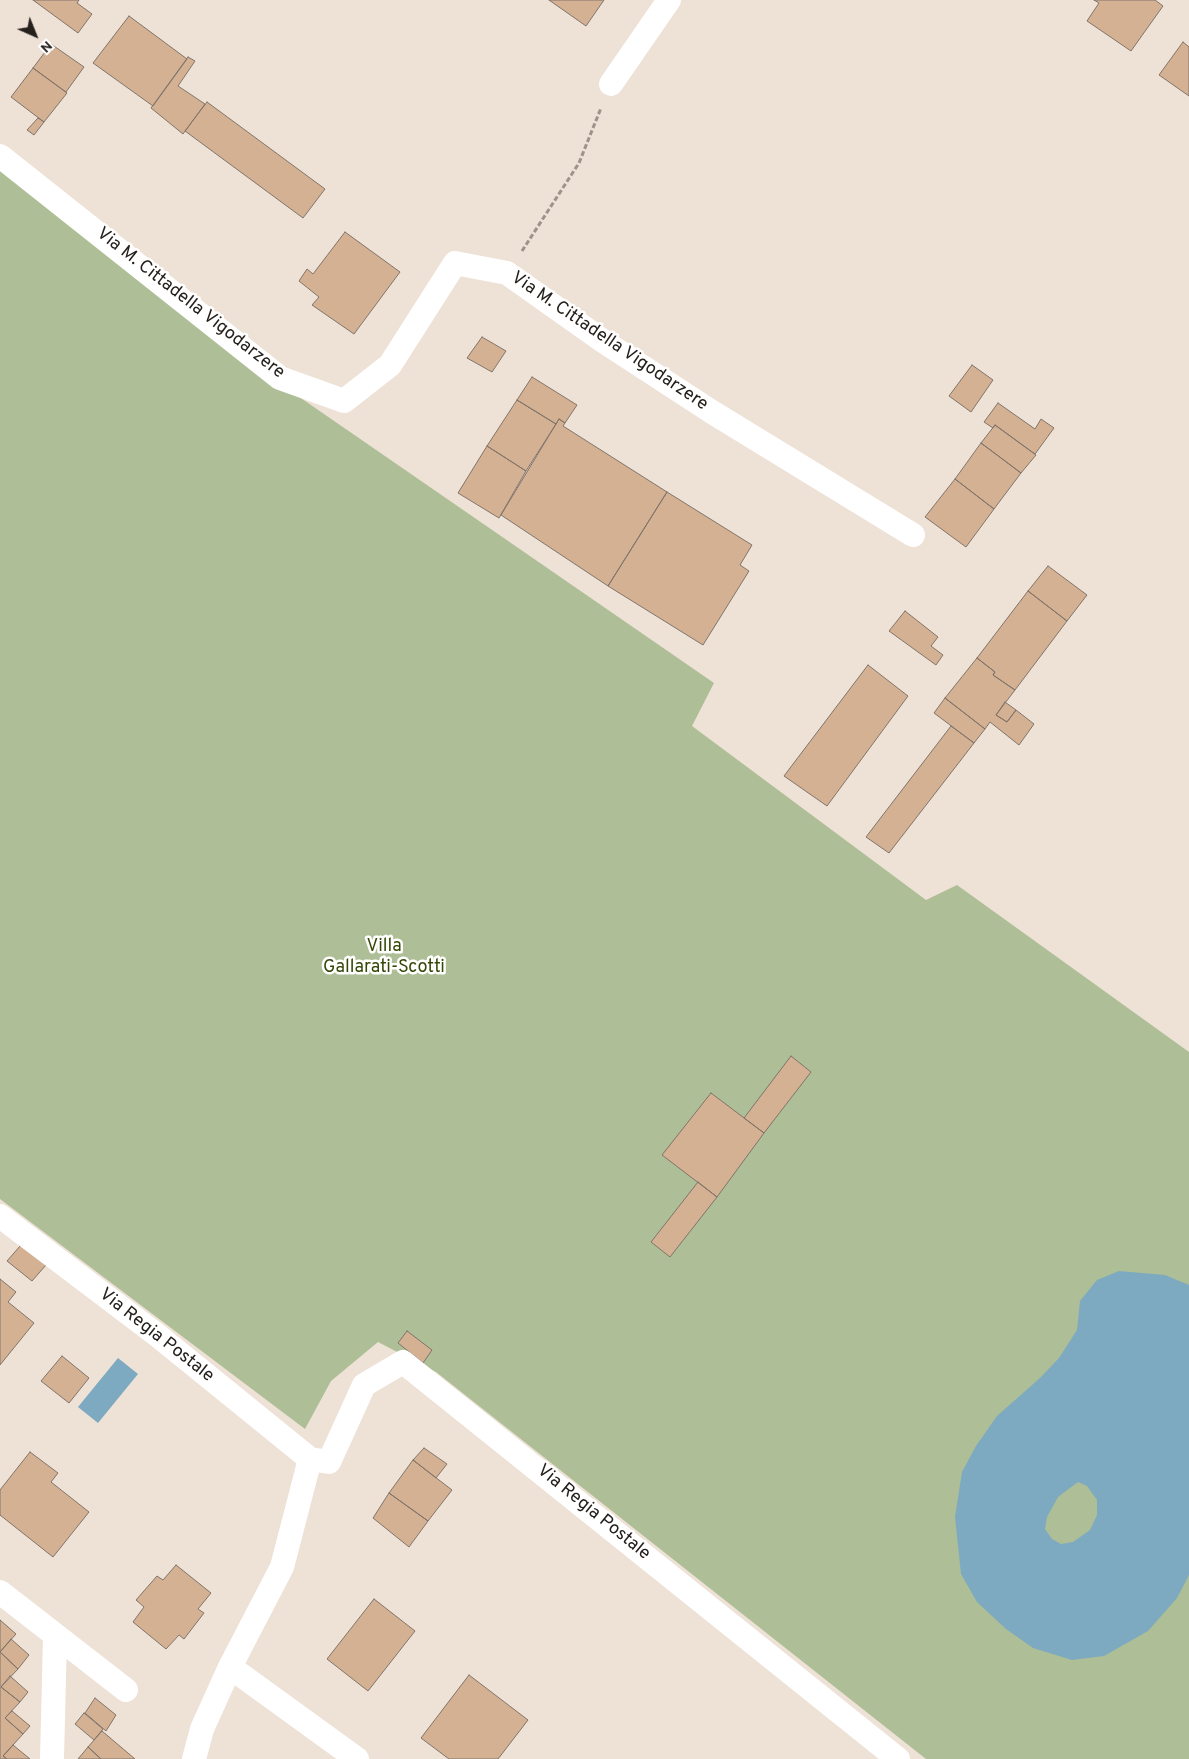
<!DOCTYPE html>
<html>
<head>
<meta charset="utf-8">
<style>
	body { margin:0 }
	#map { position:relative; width:1189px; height:1759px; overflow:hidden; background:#eee1d6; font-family:Overpass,sans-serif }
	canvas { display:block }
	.north { position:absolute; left:10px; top:10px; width:50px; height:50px; -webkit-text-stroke:4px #fff; paint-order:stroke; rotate:136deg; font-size:14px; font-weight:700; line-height:20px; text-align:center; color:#25201c }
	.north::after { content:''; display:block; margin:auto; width:18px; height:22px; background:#25201c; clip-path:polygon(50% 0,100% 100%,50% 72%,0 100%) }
</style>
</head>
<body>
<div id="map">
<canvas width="1189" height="1759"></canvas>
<div class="north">N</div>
</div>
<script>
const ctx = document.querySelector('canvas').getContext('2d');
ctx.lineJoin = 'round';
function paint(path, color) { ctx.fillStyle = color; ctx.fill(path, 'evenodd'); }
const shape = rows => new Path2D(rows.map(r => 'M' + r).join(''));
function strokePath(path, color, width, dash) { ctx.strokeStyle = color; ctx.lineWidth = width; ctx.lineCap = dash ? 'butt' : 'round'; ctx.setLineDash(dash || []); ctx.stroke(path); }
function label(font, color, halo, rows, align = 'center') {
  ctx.font = font + ' Overpass,sans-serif'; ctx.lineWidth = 5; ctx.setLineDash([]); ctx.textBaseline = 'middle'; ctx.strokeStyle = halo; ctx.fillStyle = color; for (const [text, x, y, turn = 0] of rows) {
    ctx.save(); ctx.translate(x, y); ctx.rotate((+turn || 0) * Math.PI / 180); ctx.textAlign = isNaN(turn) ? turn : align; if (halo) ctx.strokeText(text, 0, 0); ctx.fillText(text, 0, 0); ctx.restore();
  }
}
paint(shape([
	[0,169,295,394,714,683,692,726,926,900,957,885,1189,1052,1189,1759,926,1759,436,1372,378,1342,331,1381,305,1429,0,1199]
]), '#aebe96');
paint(shape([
	[1119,1271,1165,1275,1189,1285,1189,1575,1177,1598,1148,1631,1104,1656,1072,1660,1033,1648,1006,1629,977,1602,961,1574,955,1517,962,1472,976,1446,997,1416,1040,1378,1059,1358,1077,1330,1080,1301,1097,1280],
	[1078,1482,1087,1486,1097,1500,1097,1515,1090,1530,1073,1542,1061,1544,1052,1539,1045,1529,1047,1517,1058,1497],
	[118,1358,138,1374,98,1423,78,1407]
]), '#7daac0');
const building = shape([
	[33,0,79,0,77,3,92,14,78,33,33,0],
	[549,0,604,0,586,26,549,0],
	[1094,0,1155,0,1163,6,1131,51,1087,21,1099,3,1094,0],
	[129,16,187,59,153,106,93,63,129,16],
	[1183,42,1189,47,1189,96,1159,75,1183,42],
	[51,44,84,67,66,92,33,68,51,44],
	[188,57,195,61,178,86,205,104,183,134,151,108,188,57],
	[33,68,67,93,44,122,11,97,33,68],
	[207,102,325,189,303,218,185,131,207,102],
	[38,118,44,122,34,135,27,130,38,118],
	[345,232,400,272,354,334,312,305,319,297,299,281,307,269,313,274,345,232],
	[482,337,506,351,492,372,467,358,482,337],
	[972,365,993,380,971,412,949,396,972,365],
	[532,377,577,405,565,423,559,419,556,424,517,400,532,377],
	[517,400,556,424,526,471,487,446,517,400],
	[998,403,1035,429,1041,419,1054,428,1035,454,995,425,993,428,984,422,998,403],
	[559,419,565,423,563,426,667,492,608,586,501,515,559,419],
	[995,425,1036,455,1021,473,981,443,995,425],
	[981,443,1021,473,994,509,955,479,981,443],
	[487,446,526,471,499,518,458,493,487,446],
	[955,479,994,509,966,547,925,517,955,479],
	[667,492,752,545,740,565,749,571,703,645,608,586,667,492],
	[1048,566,1087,595,1067,621,1028,591,1048,566],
	[1028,591,1067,621,1015,690,993,675,995,672,977,658,1028,591],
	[905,611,938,637,931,646,943,655,936,665,889,631,905,611],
	[977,658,995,672,993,675,1015,690,996,715,1007,722,1016,710,1034,724,1019,745,990,722,985,729,945,698,977,658],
	[868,665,908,696,827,806,784,776,868,665],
	[945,698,985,729,974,743,934,713,945,698],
	[1005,702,1016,710,1007,722,996,715,1005,702],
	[951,726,974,743,889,853,866,837,951,726],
	[791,1056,811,1072,764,1133,744,1118,791,1056],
	[711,1093,764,1133,717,1197,662,1155,711,1093],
	[698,1182,717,1197,670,1257,651,1242,698,1182],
	[21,1245,46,1265,32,1281,7,1261,21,1245],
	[0,1279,16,1292,8,1302,34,1323,0,1365,0,1279],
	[407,1331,432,1350,423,1363,398,1343,407,1331],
	[62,1356,89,1378,69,1403,41,1381,62,1356],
	[424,1448,447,1464,436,1478,413,1460,424,1448],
	[30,1452,58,1473,51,1482,89,1512,53,1557,0,1515,0,1490,30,1452],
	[413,1460,452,1490,428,1521,389,1493,413,1460],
	[389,1493,428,1521,409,1547,373,1518,389,1493],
	[176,1565,211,1593,198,1609,204,1613,184,1639,179,1635,166,1649,133,1622,144,1607,136,1600,157,1576,163,1580,176,1565],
	[374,1599,415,1631,368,1691,327,1659,374,1599],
	[0,1620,16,1634,0,1652,0,1620],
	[11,1639,29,1655,18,1669,0,1652,11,1639],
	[0,1652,18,1669,1,1687,20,1702,5,1718,23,1734,3,1756,7,1759,0,1759,0,1652],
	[469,1675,528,1720,498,1759,449,1759,421,1738,469,1675],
	[10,1676,28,1692,20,1702,1,1687,10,1676],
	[95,1698,116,1715,106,1731,85,1713,95,1698],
	[12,1711,30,1726,23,1734,5,1718,12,1711],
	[84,1713,103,1729,94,1740,75,1724,84,1713],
	[102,1731,135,1759,101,1759,88,1747,102,1731],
	[13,1745,30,1759,7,1759,3,1756,13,1745],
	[88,1747,101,1759,78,1759,88,1747]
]);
paint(building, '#d4b193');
strokePath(building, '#80746a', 1);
strokePath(shape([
	[522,251,579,163,601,108]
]), '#9d938b', 3, [5, 2.5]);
strokePath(shape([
	[611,84,669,0],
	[0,156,280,378,344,401,390,365,455,263,507,273,603,341,712,412,913,535],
	[0,1216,157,1335,310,1459,329,1462,364,1385,403,1362,898,1759],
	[0,1592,126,1690],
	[230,1667,357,1759],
	[52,1759,55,1637],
	[194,1759,202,1729,230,1667,282,1567,310,1459]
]), '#fff', 24);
label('18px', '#25201c', '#fff', [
	["Via M. Cittadella Vigodarzere",190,304,38],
	["Via M. Cittadella Vigodarzere",609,342,34],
	["Via Regia Postale",156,1336,38],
	["Via Regia Postale",593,1513,39]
]);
label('18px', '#344706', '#fff', [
	["Villa",384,947],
	["Gallarati-Scotti",384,968]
]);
</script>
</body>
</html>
